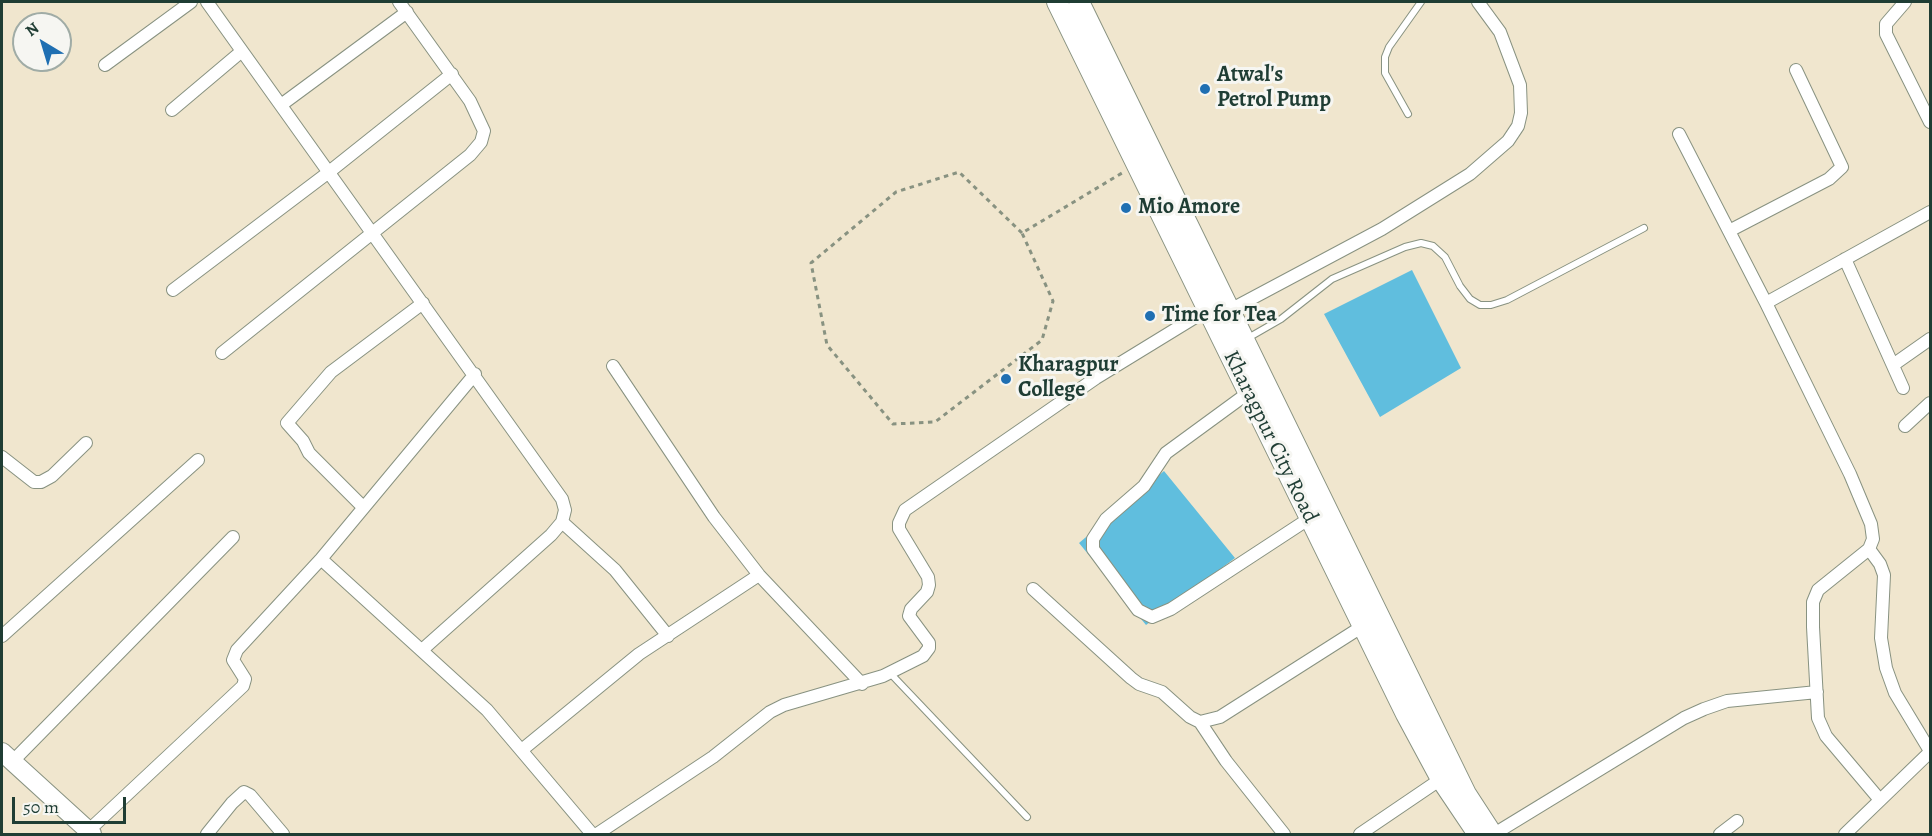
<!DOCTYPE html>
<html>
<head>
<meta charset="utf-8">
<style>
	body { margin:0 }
	#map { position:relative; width:1932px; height:836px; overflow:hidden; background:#f0e6ce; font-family:Alegreya,serif }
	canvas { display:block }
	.frame { position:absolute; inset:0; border:3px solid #1f3d34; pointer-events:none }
	.north { position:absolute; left:12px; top:12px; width:60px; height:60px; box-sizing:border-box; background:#f6f6f2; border:2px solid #a0aca6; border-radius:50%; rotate:322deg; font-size:16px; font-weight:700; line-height:24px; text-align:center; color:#1f3d34 }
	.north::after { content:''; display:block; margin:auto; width:21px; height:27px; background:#1f6fb2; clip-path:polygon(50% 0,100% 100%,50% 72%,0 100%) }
	.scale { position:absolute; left:12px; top:797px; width:114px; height:27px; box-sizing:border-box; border:3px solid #1f3d34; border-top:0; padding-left:8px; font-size:18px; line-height:21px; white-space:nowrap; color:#1f3d34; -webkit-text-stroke:4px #f6f6f2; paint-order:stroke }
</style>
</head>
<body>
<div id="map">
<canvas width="1932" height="836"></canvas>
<div class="frame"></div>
<div class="north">N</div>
<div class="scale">50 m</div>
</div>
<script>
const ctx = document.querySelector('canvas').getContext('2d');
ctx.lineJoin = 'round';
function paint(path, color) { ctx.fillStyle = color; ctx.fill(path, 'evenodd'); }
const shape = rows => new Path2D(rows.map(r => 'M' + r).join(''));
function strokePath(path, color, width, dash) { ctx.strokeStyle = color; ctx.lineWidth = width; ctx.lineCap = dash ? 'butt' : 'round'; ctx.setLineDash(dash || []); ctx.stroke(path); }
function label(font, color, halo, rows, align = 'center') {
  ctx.font = font + ' Alegreya,serif'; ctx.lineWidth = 6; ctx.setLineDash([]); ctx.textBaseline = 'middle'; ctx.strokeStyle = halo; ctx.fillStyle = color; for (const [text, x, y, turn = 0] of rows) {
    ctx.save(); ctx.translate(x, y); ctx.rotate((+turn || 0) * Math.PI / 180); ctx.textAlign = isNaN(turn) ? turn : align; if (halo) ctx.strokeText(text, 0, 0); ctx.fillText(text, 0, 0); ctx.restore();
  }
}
paint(shape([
	[1412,270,1461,368,1380,417,1324,314],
	[1164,471,1235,558,1146,625,1079,543]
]), '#60bede');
const lane = shape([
	[1408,114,1385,73,1385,57,1389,47,1421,2],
	[1248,338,1281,319,1332,279,1405,247,1421,243,1433,246,1445,257,1460,286,1470,299,1480,305,1491,305,1507,300,1644,228],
	[890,673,1027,817]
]);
const street = shape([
	[207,2,562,499,565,510,562,522,551,535,422,650],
	[1905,2,1886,24,1886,34,1930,122],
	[105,65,191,2],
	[281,105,407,12],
	[172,110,242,51],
	[1679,134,1766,303,1850,474,1871,524,1873,539,1869,549,1818,590,1813,602,1813,627,1818,718,1826,736,1880,800],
	[1729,231,1829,179,1842,167,1796,70],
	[1845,259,1903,388],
	[173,290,329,172,452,74],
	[1766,303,1930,212],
	[1230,310,1382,229,1470,174,1508,141,1518,126,1521,113,1520,85,1500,32,1478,2],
	[222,353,470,155,481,142,484,131,470,101,399,2],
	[1893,365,1930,339],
	[613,366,714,517,759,575,862,684],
	[1248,393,1166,453,1144,486,1106,519,1093,539,1093,549,1138,610,1152,617,1171,609,1310,518],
	[1905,426,1930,403],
	[2,457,34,482,41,482,52,476,86,443],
	[363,507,309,453,303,441,287,423,331,372,423,303],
	[562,522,615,570,668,636],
	[1869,549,1880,564,1884,575,1881,638,1886,668,1895,693,1930,751],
	[321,559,487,710,592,834],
	[1033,589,1131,678,1139,684,1162,692,1190,717,1200,722,1220,717,1363,626],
	[2,636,198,460],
	[1200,722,1226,761,1284,834],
	[523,749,639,654,759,575],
	[12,762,233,537],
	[88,831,243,686,245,679,233,660,237,650,321,559,475,374],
	[207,834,232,803,244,792,250,795,283,834],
	[597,834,713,757,770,712,784,705,883,676,923,656,929,648,929,643,909,616,911,609,927,592,929,585,928,577,899,529,899,523,905,510,1096,378,1207,310],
	[1360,834,1441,779],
	[1494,834,1684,718,1704,709,1727,701,1817,692],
	[1720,834,1737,821],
	[1845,834,1930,752]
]);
const secondary = shape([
	[2,752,92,834]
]);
const primary = shape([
	[1057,2,1406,714,1441,779,1478,834],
	[1079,2,1466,794,1492,834]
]);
strokePath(lane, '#889281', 8);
strokePath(street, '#889281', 14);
strokePath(secondary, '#889281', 20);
strokePath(primary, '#889281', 22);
strokePath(shape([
	[1022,233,959,172,896,192,811,263,827,345,893,424,935,422,1042,340,1053,301,1022,233,1122,173]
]), '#889281', 3, [4.5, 4.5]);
strokePath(lane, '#fff', 6);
strokePath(street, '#fff', 12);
strokePath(secondary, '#fff', 18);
strokePath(primary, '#fff', 20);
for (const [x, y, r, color] of [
	[1205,89,6,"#1f6fb2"],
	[1126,208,6,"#1f6fb2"],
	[1150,316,6,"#1f6fb2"],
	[1006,379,6,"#1f6fb2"]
]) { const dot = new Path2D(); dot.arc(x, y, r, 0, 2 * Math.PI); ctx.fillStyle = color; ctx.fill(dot); strokePath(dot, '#f6f6f2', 2); }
label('bold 22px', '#1f3d34', '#f6f6f2', [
	["Atwal's",1217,76],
	["Petrol Pump",1217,101],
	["Mio Amore",1138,208],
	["Time for Tea",1162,316],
	["Kharagpur",1018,366],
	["College",1018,391]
], 'left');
label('22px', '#1f3d34', '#f6f6f2', [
	["Kharagpur City Road",1270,437,64]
]);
</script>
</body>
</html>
